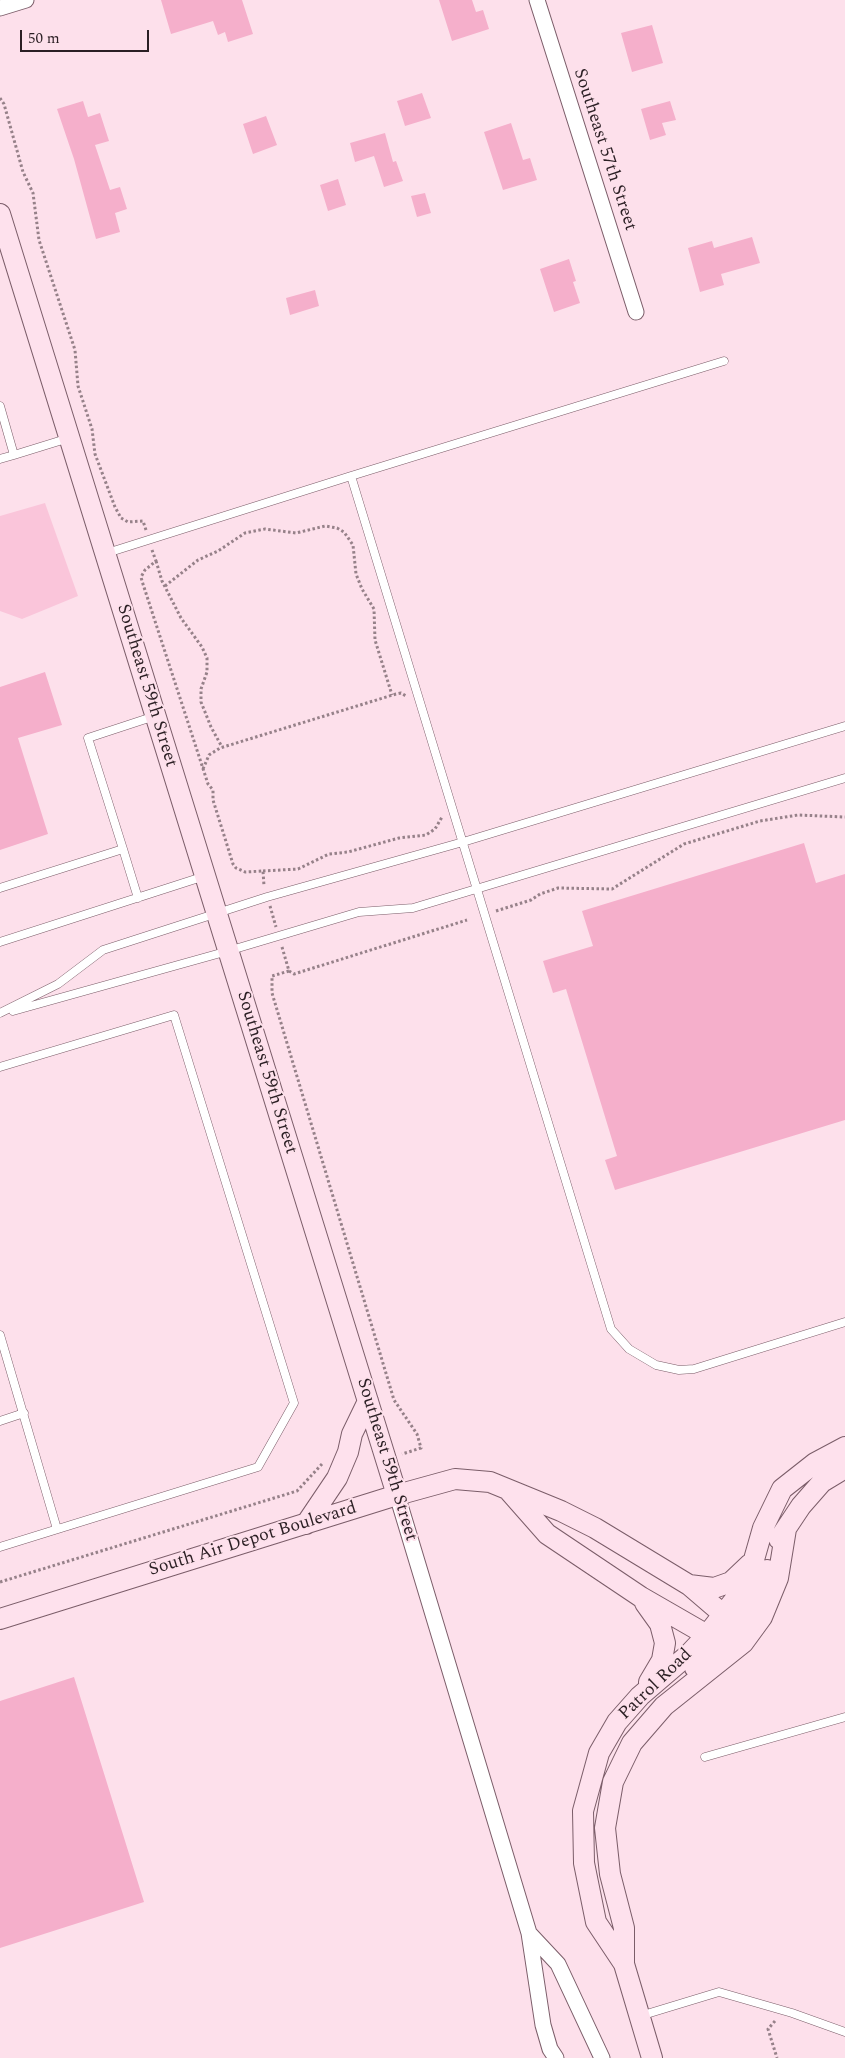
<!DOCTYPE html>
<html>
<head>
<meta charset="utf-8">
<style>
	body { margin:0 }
	#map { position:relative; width:845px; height:2058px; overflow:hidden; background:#fde0eb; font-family:Spectral,serif }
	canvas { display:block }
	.scale { position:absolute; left:20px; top:30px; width:129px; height:22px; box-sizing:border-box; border:2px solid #2b1f24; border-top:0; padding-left:6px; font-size:15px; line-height:18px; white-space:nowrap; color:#2b1f24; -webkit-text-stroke:4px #fde0eb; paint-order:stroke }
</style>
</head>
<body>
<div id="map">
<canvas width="845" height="2058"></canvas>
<div class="scale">50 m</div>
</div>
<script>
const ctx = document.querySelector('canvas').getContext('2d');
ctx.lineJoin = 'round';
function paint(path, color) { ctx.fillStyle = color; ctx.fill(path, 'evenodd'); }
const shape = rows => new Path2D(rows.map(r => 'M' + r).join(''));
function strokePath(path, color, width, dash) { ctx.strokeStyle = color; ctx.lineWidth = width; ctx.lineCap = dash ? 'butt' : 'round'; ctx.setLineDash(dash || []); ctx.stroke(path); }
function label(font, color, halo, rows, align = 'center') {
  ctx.font = font + ' Spectral,serif'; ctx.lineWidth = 4; ctx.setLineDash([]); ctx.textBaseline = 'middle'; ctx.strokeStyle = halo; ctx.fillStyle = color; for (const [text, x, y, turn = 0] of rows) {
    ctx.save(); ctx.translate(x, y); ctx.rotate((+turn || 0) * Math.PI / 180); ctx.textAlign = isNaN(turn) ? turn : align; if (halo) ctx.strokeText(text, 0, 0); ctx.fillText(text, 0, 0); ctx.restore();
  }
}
paint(shape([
	[45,503,78,596,22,619,0,611,0,516]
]), '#fac5da');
paint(shape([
	[161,0,242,0,253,34,228,42,225,32,218,35,213,21,171,34],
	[439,0,472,0,476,12,483,10,489,29,452,41],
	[652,25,663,63,632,72,621,33],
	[422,93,431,118,405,126,397,101],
	[83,101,88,117,100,113,109,141,95,145,110,190,120,187,127,209,115,213,120,232,96,239,74,159,57,109],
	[670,101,676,120,662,123,666,135,650,140,641,109],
	[266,116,277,145,253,154,243,124],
	[511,123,523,160,530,158,537,180,503,190,484,132],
	[385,133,393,162,396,161,403,181,384,187,374,156,355,162,350,143],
	[338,179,346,205,328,211,320,185],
	[425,193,431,213,417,217,411,196],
	[752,237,760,263,721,274,724,285,700,292,688,248,712,241,714,248],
	[569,259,576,281,573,282,580,303,554,312,540,269],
	[315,290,319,306,290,315,286,298],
	[45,672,62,725,18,738,48,834,0,850,0,687],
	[804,843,816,883,845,874,845,1120,615,1190,605,1160,617,1156,566,989,553,993,543,961,593,946,582,911],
	[74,1677,144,1902,0,1948,0,1701]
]), '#f5afcb');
const lane = shape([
	[0,406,14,455,69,438],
	[0,459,14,455],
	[351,476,724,361],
	[107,553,351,476,611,1329,629,1349,656,1365,679,1370,694,1369,845,1322],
	[123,849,138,898],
	[0,888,123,849,88,738,155,716],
	[0,942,205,876],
	[13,1011,228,951,359,912,413,908,845,778],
	[0,1013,58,984,103,950,267,897,463,842,845,726],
	[0,1067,174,1015,294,1403,258,1467,0,1547],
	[0,1335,57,1529],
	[0,1421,24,1413],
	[705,1757,845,1717],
	[640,2016,719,1992,792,2013,845,2032]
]);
const street = shape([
	[537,0,636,312],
	[0,8,26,0],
	[397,1495,529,1933,543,2025,550,2049,556,2058],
	[529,1933,558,1964,602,2058]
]);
const secondary = shape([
	[0,214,397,1495],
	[510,1492,547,1534,641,1597,707,1635,720,1633],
	[306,1524,337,1478,348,1452,352,1434,368,1401],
	[779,1539,801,1506,822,1482,845,1468],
	[689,1585,714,1588,731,1582,750,1564],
	[645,1603,660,1624,665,1643,662,1660,649,1682],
	[0,1619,397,1495,455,1479,490,1482,561,1511,595,1528,689,1585,724,1615,730,1632],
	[695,1668,748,1611,767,1570],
	[624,1964,624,1928,610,1874,605,1828,613,1782,632,1743,664,1706,743,1643,762,1617,778,1578,786,1529],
	[652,2058,624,1964,596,1922,584,1863,583,1811,599,1753,617,1722,640,1696,689,1654,707,1635,747,1584,763,1528,782,1489,815,1463,845,1447]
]);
strokePath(lane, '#7b5d69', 9);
strokePath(street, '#7b5d69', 17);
strokePath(secondary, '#7b5d69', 22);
strokePath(shape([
	[0,98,4,104,23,172,33,193,39,240,75,350,78,386,92,429,95,454,115,507,121,518,128,522,143,521,146,530],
	[152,550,156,561,145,570,141,577,142,581,208,784,213,790,213,800,233,864,236,868,245,872,263,871,264,886],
	[156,561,162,581,181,618,202,647,207,658,207,672,201,689,201,702,211,727,222,747],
	[165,586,198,560,218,551,245,533,265,529,296,533,325,526,337,528,344,532,353,545,356,574,362,589,374,609,375,640,392,695],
	[203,769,209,755,220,748,396,694,401,693,406,696],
	[263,871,298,869,329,854,348,852,399,838,426,835,435,829,442,817],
	[270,906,276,927],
	[496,911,531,900,540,894,558,888,612,889,684,844,760,821,798,815,845,817],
	[282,947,289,971,272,976,272,993,394,1400,417,1434,421,1448,402,1454],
	[289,971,294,974,467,920],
	[0,1582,297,1491,322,1464],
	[775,2021,768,2029,777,2058]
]), '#968189', 3, [2.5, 2.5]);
strokePath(lane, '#fff', 8);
strokePath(street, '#fff', 15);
strokePath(secondary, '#fee1ed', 20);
label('18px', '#2b1f24', '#fde0eb', [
	["Southeast 57th Street",604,150,72],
	["Southeast 59th Street",146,686,73],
	["Southeast 59th Street",266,1073,73],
	["Southeast 59th Street",386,1460,73],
	["South Air Depot Boulevard",253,1540,-17],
	["Patrol Road",656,1685,-44]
]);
</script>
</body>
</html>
